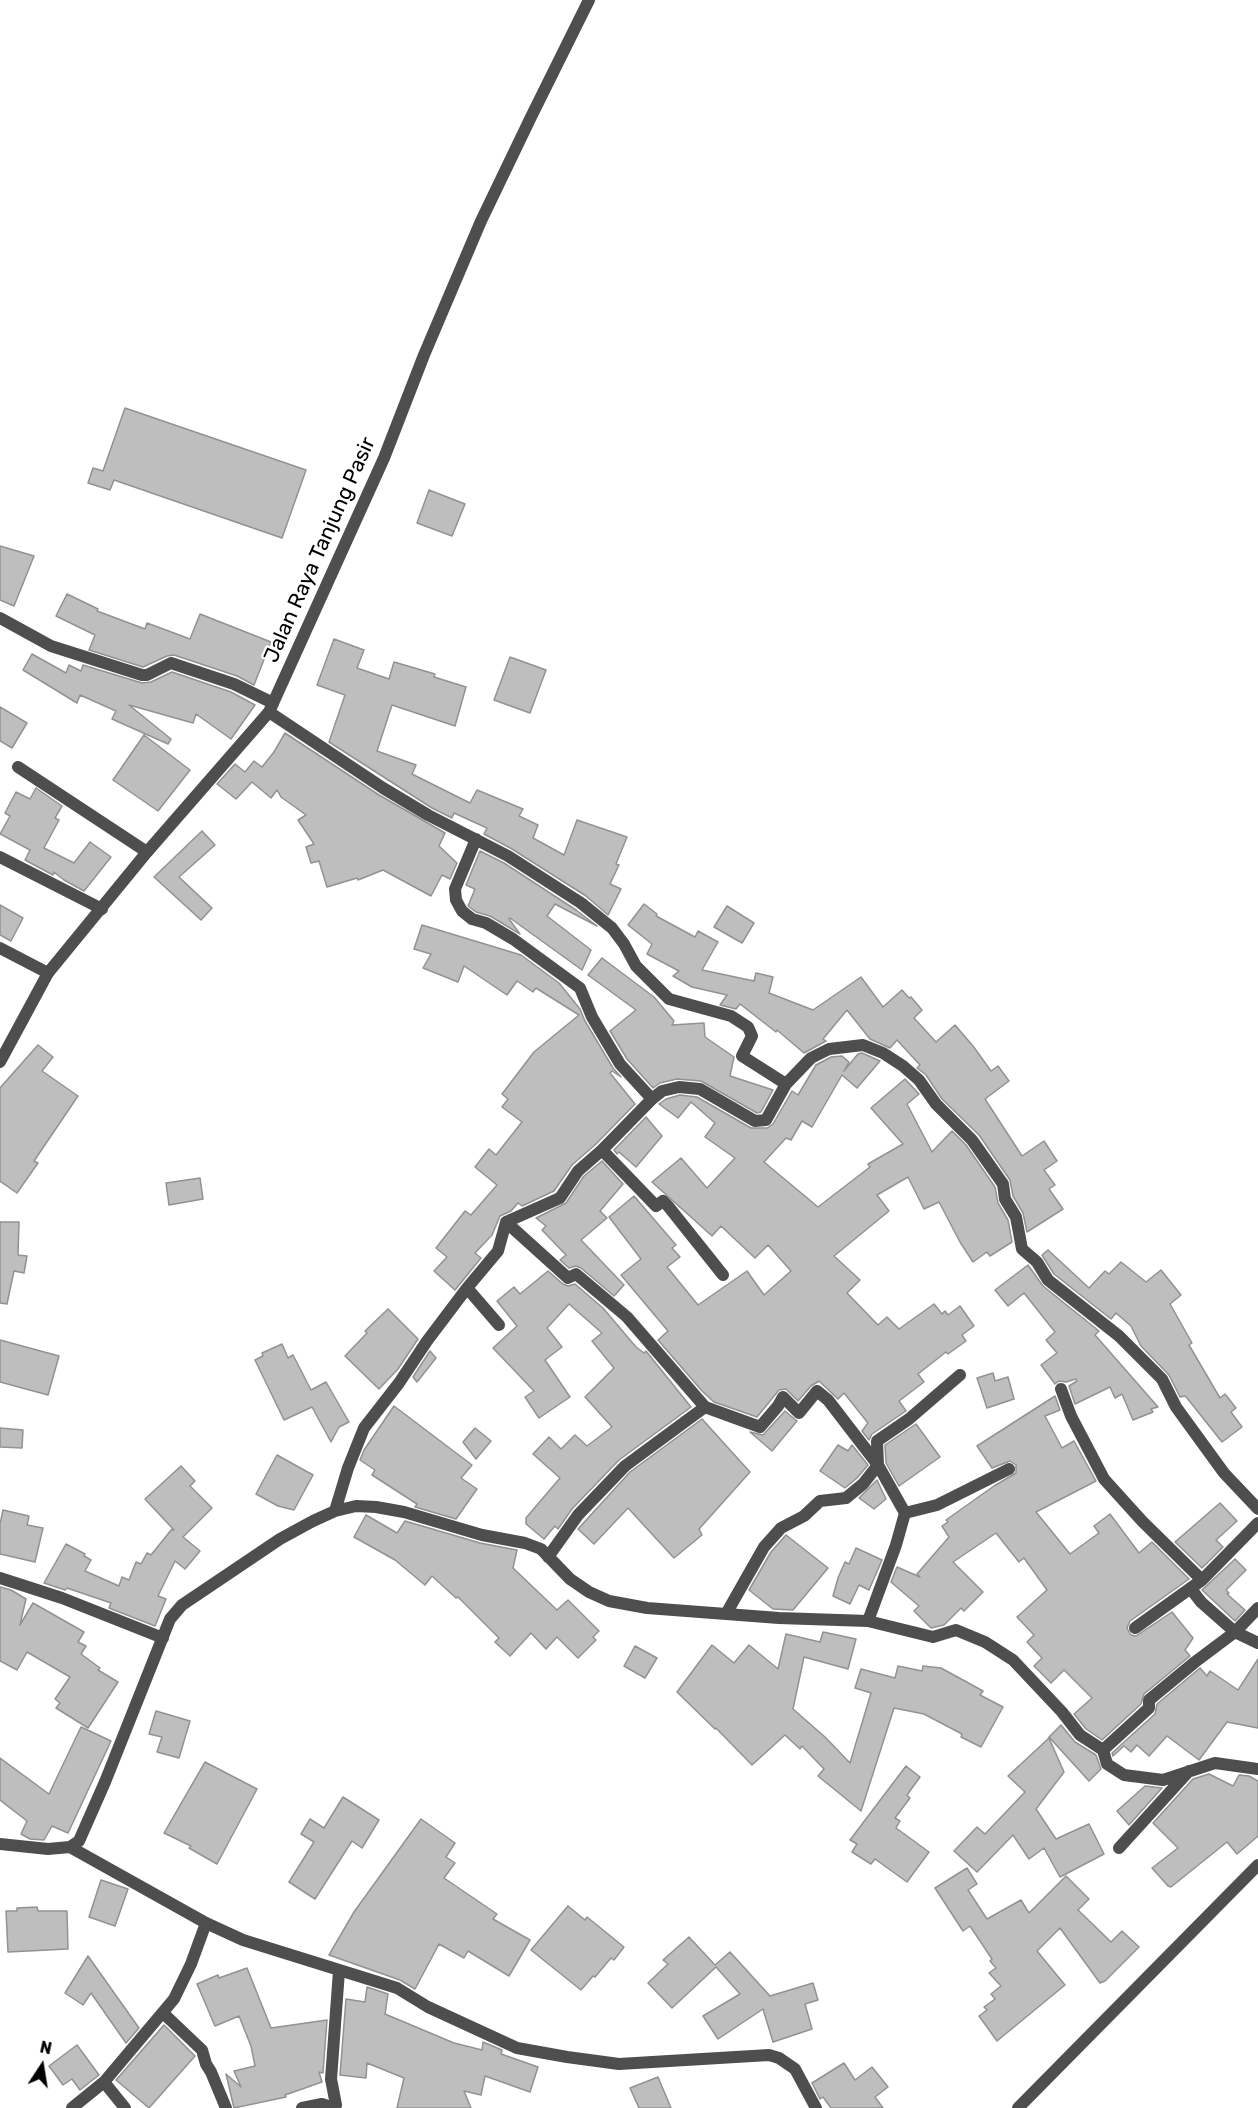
<!DOCTYPE html>
<html>
<head>
<meta charset="utf-8">
<style>
	body { margin:0 }
	#map { position:relative; width:1258px; height:2108px; overflow:hidden; background:#fff; font-family:Rubik,sans-serif }
	canvas { display:block }
	.north { position:absolute; left:12px; top:2036px; width:60px; height:60px; -webkit-text-stroke:4px #fff; paint-order:stroke; rotate:12deg; font-size:16px; font-weight:700; line-height:24px; text-align:center; color:#000 }
	.north::after { content:''; display:block; margin:auto; width:21px; height:27px; background:#000; clip-path:polygon(50% 0,100% 100%,50% 72%,0 100%) }
</style>
</head>
<body>
<div id="map">
<canvas width="1258" height="2108"></canvas>
<div class="north">N</div>
</div>
<script>
const ctx = document.querySelector('canvas').getContext('2d');
ctx.lineJoin = 'round';
function paint(path, color) { ctx.fillStyle = color; ctx.fill(path, 'evenodd'); }
const shape = rows => new Path2D(rows.map(r => 'M' + r).join(''));
function strokePath(path, color, width, dash) { ctx.strokeStyle = color; ctx.lineWidth = width; ctx.lineCap = dash ? 'butt' : 'round'; ctx.setLineDash(dash || []); ctx.stroke(path); }
function label(font, color, halo, rows, align = 'center') {
  ctx.font = font + ' Rubik,sans-serif'; ctx.lineWidth = 4.5; ctx.setLineDash([]); ctx.textBaseline = 'middle'; ctx.strokeStyle = halo; ctx.fillStyle = color; for (const [text, x, y, turn = 0] of rows) {
    ctx.save(); ctx.translate(x, y); ctx.rotate((+turn || 0) * Math.PI / 180); ctx.textAlign = isNaN(turn) ? turn : align; if (halo) ctx.strokeText(text, 0, 0); ctx.fillText(text, 0, 0); ctx.restore();
  }
}
const building = shape([
	[125,408,306,470,282,538,114,480,110,490,88,483,93,468,103,471,125,408],
	[429,490,465,504,452,536,417,523,429,490],
	[0,546,34,556,14,606,0,600,0,546],
	[67,594,98,609,97,611,145,629,147,623,190,639,200,614,271,642,254,685,237,676,174,655,167,656,143,667,89,650,95,635,56,616,67,594],
	[334,639,364,650,357,668,389,679,394,662,435,674,434,677,466,687,455,726,392,705,377,751,416,765,412,774,470,803,477,790,523,809,519,816,538,825,533,838,564,855,577,820,627,837,616,864,619,865,610,884,621,889,608,915,586,896,512,849,484,834,487,828,454,813,452,818,432,808,329,742,345,695,317,685,334,639],
	[32,654,66,673,69,665,81,671,83,665,142,683,151,682,172,672,231,692,255,705,231,739,196,714,193,723,129,705,171,739,168,744,112,719,116,711,80,695,77,703,23,670,32,654],
	[510,657,546,670,530,713,494,700,510,657],
	[0,707,27,723,12,748,0,741,0,707],
	[285,733,379,795,445,833,439,846,457,863,450,879,442,875,431,896,383,870,358,880,357,878,327,887,319,861,311,863,306,847,314,844,298,820,306,815,281,797,277,790,271,798,252,782,236,799,217,784,235,764,245,772,254,761,262,767,274,752,285,733],
	[144,735,190,770,158,811,113,780,144,735],
	[36,788,62,806,55,818,59,820,44,848,74,863,90,842,111,857,84,891,64,880,54,872,53,875,25,860,30,850,0,834,10,816,5,813,16,792,30,799,36,788],
	[202,831,215,845,179,877,212,908,201,920,154,877,202,831],
	[480,851,504,863,576,910,597,926,555,904,547,916,591,950,582,970,510,918,509,919,520,934,490,916,476,912,468,906,475,889,466,885,480,851],
	[644,904,657,914,656,916,695,937,698,931,718,942,702,970,754,981,756,973,773,977,769,993,813,1010,861,977,883,1007,902,990,909,998,911,997,922,1010,914,1018,936,1042,955,1025,973,1046,991,1071,998,1066,1009,1081,985,1099,1022,1156,1044,1141,1057,1161,1044,1170,1055,1185,1049,1189,1063,1209,1027,1232,1023,1213,1013,1196,1010,1180,979,1135,942,1099,926,1075,917,1068,920,1065,897,1040,890,1048,870,1039,847,1010,823,1039,826,1041,804,1053,777,1030,776,1032,740,1004,736,1009,720,1005,727,995,692,987,673,976,679,971,647,954,652,944,628,925,644,904],
	[0,905,23,918,11,941,0,935,0,905],
	[727,906,754,923,742,943,714,927,727,906],
	[422,925,521,955,559,983,580,1009,585,1021,613,1068,621,1077,612,1071,610,1073,635,1104,596,1144,572,1165,554,1191,522,1206,518,1203,511,1211,500,1216,492,1235,475,1253,481,1258,455,1290,434,1271,447,1257,436,1248,465,1211,471,1215,497,1185,475,1167,489,1149,496,1155,522,1122,502,1107,508,1099,502,1094,534,1052,579,1015,536,988,533,992,517,981,507,995,464,966,458,982,423,968,431,954,414,949,422,925],
	[602,958,654,997,674,1021,672,1025,704,1023,705,1037,734,1057,730,1076,773,1090,761,1112,757,1113,701,1081,677,1079,660,1083,653,1088,627,1059,610,1031,636,1010,588,975,602,958],
	[38,1045,53,1057,42,1071,78,1096,34,1161,38,1163,17,1193,0,1181,0,1088,38,1045],
	[862,1053,880,1061,857,1088,842,1075,812,1127,802,1121,791,1140,786,1138,764,1162,818,1207,870,1167,868,1164,903,1144,871,1108,905,1079,919,1094,907,1104,932,1152,952,1131,966,1145,995,1187,998,1203,1008,1220,1012,1242,990,1256,987,1252,973,1262,960,1242,939,1202,924,1209,908,1177,877,1195,889,1211,834,1256,860,1280,847,1293,878,1325,887,1317,899,1329,934,1304,942,1314,945,1311,948,1315,960,1306,974,1326,962,1335,966,1341,948,1354,946,1352,918,1374,924,1382,899,1401,906,1411,872,1434,869,1440,862,1431,868,1423,844,1393,838,1399,819,1381,811,1386,798,1401,786,1389,779,1390,757,1417,714,1402,702,1391,658,1340,668,1331,621,1275,641,1259,609,1217,634,1196,676,1245,672,1248,680,1257,667,1267,698,1305,747,1271,764,1295,791,1271,768,1245,755,1258,721,1226,712,1236,652,1182,681,1158,707,1188,735,1158,705,1137,715,1123,691,1102,678,1118,659,1104,666,1099,680,1095,697,1097,751,1128,767,1128,773,1124,792,1091,798,1095,816,1065,831,1057,842,1056,849,1062,844,1071,858,1054,862,1053],
	[646,1117,662,1136,636,1167,619,1152,617,1154,614,1150,646,1117],
	[602,1161,623,1184,600,1211,607,1218,581,1240,624,1285,614,1296,581,1268,576,1266,569,1268,560,1260,566,1255,542,1230,546,1226,536,1218,566,1203,584,1176,602,1161],
	[200,1178,203,1199,169,1205,166,1183,200,1178],
	[0,1222,19,1222,18,1255,27,1256,24,1273,14,1271,7,1304,0,1303,0,1222],
	[1048,1250,1089,1288,1105,1271,1109,1274,1121,1262,1146,1282,1161,1270,1181,1295,1170,1304,1192,1343,1189,1345,1220,1398,1225,1394,1236,1408,1231,1412,1242,1427,1222,1442,1187,1398,1185,1396,1180,1397,1169,1375,1141,1346,1131,1326,1116,1313,1111,1319,1054,1274,1042,1255,1048,1250],
	[1028,1265,1043,1286,1099,1331,1095,1335,1158,1407,1151,1409,1153,1412,1133,1420,1122,1394,1115,1398,1110,1387,1075,1404,1069,1386,1077,1381,1076,1379,1066,1382,1059,1381,1055,1384,1041,1365,1057,1353,1046,1340,1055,1332,1024,1293,1008,1306,995,1290,1028,1265],
	[548,1271,563,1284,568,1286,575,1284,603,1308,636,1347,644,1353,646,1351,691,1407,619,1460,572,1509,558,1529,555,1526,544,1539,526,1524,526,1518,560,1478,533,1454,549,1437,561,1449,575,1435,587,1446,612,1427,585,1397,614,1368,592,1341,602,1333,569,1304,547,1328,562,1347,545,1360,570,1397,539,1418,525,1397,534,1391,493,1348,517,1326,497,1301,514,1287,520,1294,548,1271],
	[388,1309,418,1339,398,1369,379,1389,345,1356,367,1333,365,1331,388,1309],
	[0,1340,59,1356,48,1395,0,1382,0,1340],
	[282,1344,288,1358,293,1355,311,1390,326,1382,349,1422,339,1427,331,1442,312,1407,284,1420,255,1360,263,1356,262,1353,282,1344],
	[430,1351,436,1358,417,1382,413,1377,430,1351],
	[993,1373,995,1381,1008,1377,1014,1399,987,1408,977,1378,993,1373],
	[1055,1396,1060,1410,1045,1416,1062,1448,1074,1441,1096,1481,1036,1512,1070,1554,1099,1533,1094,1526,1110,1514,1139,1553,1152,1542,1189,1579,1130,1621,1127,1628,1131,1635,1136,1636,1172,1612,1193,1638,1185,1650,1190,1656,1144,1694,1141,1704,1102,1740,1086,1729,1074,1714,1092,1698,1064,1670,1051,1683,1034,1666,1042,1658,1027,1642,1034,1635,1017,1617,1047,1590,1024,1558,1019,1562,996,1533,953,1562,983,1592,964,1611,961,1608,944,1625,931,1628,914,1611,919,1606,891,1582,897,1567,920,1577,917,1574,949,1537,942,1526,948,1522,946,1520,994,1486,1016,1473,1016,1465,1010,1461,992,1468,977,1446,1055,1396],
	[394,1406,472,1465,461,1478,477,1489,456,1519,415,1507,417,1504,372,1475,375,1470,360,1460,364,1450,394,1406],
	[785,1411,797,1421,772,1451,750,1432,763,1435,785,1411],
	[702,1419,750,1472,699,1529,702,1535,674,1558,628,1508,594,1544,578,1529,630,1472,702,1419],
	[916,1424,940,1457,899,1486,886,1463,885,1445,916,1424],
	[0,1428,23,1430,22,1448,0,1447,0,1428],
	[475,1428,491,1441,476,1459,463,1442,475,1428],
	[838,1445,848,1451,852,1445,868,1465,857,1478,845,1488,820,1471,838,1445],
	[277,1455,313,1475,294,1510,278,1506,256,1494,277,1455],
	[181,1466,195,1481,190,1486,212,1508,183,1537,200,1551,185,1569,175,1561,158,1596,166,1599,155,1626,109,1608,111,1603,67,1588,65,1590,44,1583,66,1544,85,1554,84,1556,91,1560,85,1571,119,1586,122,1577,129,1580,136,1562,141,1564,147,1553,151,1555,172,1529,174,1530,145,1499,181,1466],
	[877,1480,886,1499,874,1509,859,1498,877,1480],
	[1220,1503,1237,1521,1216,1540,1223,1547,1202,1568,1175,1542,1220,1503],
	[3,1510,29,1516,27,1525,43,1528,35,1562,0,1554,0,1524,3,1510],
	[366,1515,397,1533,405,1521,480,1543,517,1550,513,1568,557,1610,568,1600,599,1631,593,1637,596,1640,578,1658,557,1637,546,1649,531,1633,510,1656,495,1642,499,1638,458,1597,456,1598,432,1576,425,1585,395,1560,354,1537,366,1515],
	[786,1535,828,1568,793,1610,773,1609,749,1590,771,1552,786,1535],
	[856,1548,882,1560,869,1590,859,1585,850,1604,833,1596,838,1578,845,1562,849,1564,856,1548],
	[1235,1559,1246,1570,1226,1590,1229,1593,1227,1594,1245,1610,1235,1621,1202,1590,1235,1559],
	[0,1587,11,1590,26,1599,20,1625,33,1603,84,1632,78,1642,86,1646,81,1654,100,1668,98,1670,118,1682,88,1728,56,1708,60,1703,55,1699,70,1677,27,1652,17,1670,0,1661,0,1587],
	[823,1632,856,1639,848,1669,804,1657,793,1709,825,1737,850,1763,871,1693,855,1688,861,1669,895,1678,898,1666,922,1671,923,1666,941,1668,983,1691,980,1695,1003,1707,981,1747,961,1737,962,1734,924,1714,894,1708,861,1811,818,1776,824,1769,802,1746,800,1749,785,1735,752,1765,716,1728,715,1729,677,1692,712,1645,734,1663,749,1645,778,1669,786,1634,820,1642,823,1632],
	[635,1646,657,1658,645,1678,624,1666,635,1646],
	[1258,1659,1258,1728,1227,1722,1199,1760,1167,1736,1149,1756,1137,1745,1131,1752,1124,1746,1113,1756,1112,1753,1155,1714,1157,1704,1200,1668,1207,1676,1210,1671,1238,1690,1258,1659],
	[156,1711,190,1721,179,1758,157,1752,162,1737,149,1734,156,1711],
	[1061,1725,1075,1742,1096,1755,1101,1769,1089,1781,1049,1737,1061,1725],
	[81,1727,111,1741,68,1833,52,1826,44,1840,30,1839,21,1834,27,1821,0,1800,0,1758,49,1794,81,1727],
	[1049,1738,1064,1772,1036,1809,1056,1839,1089,1824,1104,1854,1060,1877,1044,1848,1029,1859,1013,1835,977,1872,954,1851,977,1827,985,1834,1025,1792,1008,1776,1049,1738],
	[205,1762,257,1789,217,1864,189,1848,191,1846,164,1833,205,1762],
	[906,1766,920,1777,907,1795,910,1798,895,1818,900,1821,896,1828,929,1852,907,1882,875,1859,871,1864,852,1852,857,1844,850,1840,906,1766],
	[1209,1774,1233,1786,1239,1775,1249,1776,1258,1781,1258,1836,1237,1854,1227,1842,1171,1887,1168,1886,1152,1868,1178,1848,1153,1823,1193,1779,1209,1774],
	[1145,1786,1162,1788,1129,1825,1117,1811,1145,1786],
	[343,1797,379,1820,362,1848,352,1841,315,1899,289,1882,314,1842,301,1834,310,1819,324,1828,343,1797],
	[421,1819,455,1843,446,1857,455,1863,444,1878,497,1914,493,1919,530,1940,509,1976,468,1951,464,1958,439,1944,415,1989,400,1980,329,1955,354,1912,421,1819],
	[967,1868,977,1884,968,1890,987,1919,1021,1900,1029,1913,1066,1876,1089,1899,1078,1910,1111,1942,1122,1931,1139,1947,1105,1981,1100,1983,1060,1928,1037,1951,1065,1985,997,2041,979,2016,987,2010,984,2007,995,1999,991,1994,1001,1986,989,1973,996,1968,990,1961,992,1959,970,1926,963,1931,935,1888,967,1868],
	[101,1880,128,1889,115,1926,89,1917,101,1880],
	[568,1906,585,1920,587,1917,624,1947,614,1960,611,1958,595,1977,593,1976,581,1990,531,1950,568,1906],
	[37,1907,38,1911,67,1911,68,1949,8,1952,6,1911,17,1911,17,1908,37,1907],
	[689,1937,715,1965,730,1952,770,1996,813,1983,818,2000,805,2004,812,2029,773,2042,763,2009,718,2039,703,2016,740,1994,716,1967,672,2008,648,1983,668,1964,663,1960,689,1937],
	[88,1956,139,2028,126,2043,91,1993,83,2005,65,1993,88,1956],
	[247,1968,271,2028,327,2020,323,2073,319,2072,322,2082,285,2095,286,2097,234,2108,226,2074,241,2087,234,2071,255,2066,251,2046,239,2016,215,2026,197,1984,218,1975,219,1978,247,1968],
	[367,1987,388,1994,385,2014,454,2043,482,2050,483,2042,502,2050,501,2054,538,2067,530,2092,485,2076,481,2095,464,2091,471,2108,397,2108,404,2078,367,2063,366,2078,340,2075,346,1999,365,2002,367,1987],
	[164,2025,195,2056,149,2108,116,2080,164,2025],
	[77,2045,99,2075,80,2090,72,2079,63,2085,49,2066,77,2045],
	[844,2063,855,2080,872,2067,888,2087,875,2097,883,2108,831,2108,823,2097,820,2099,812,2083,844,2063],
	[658,2077,671,2108,639,2108,630,2088,658,2077]
]);
paint(building, '#bebebe');
strokePath(building, '#929292', 1.5);
strokePath(shape([
	[0,618,51,646,142,675,147,675,171,663,234,684,273,703],
	[269,712,383,788,428,815,508,856,581,903,612,928,624,944,636,966,669,999,731,1016,748,1027,752,1036,742,1056,786,1084],
	[18,767,147,852],
	[476,839,455,889,456,900,462,911,472,919,486,923,513,939,580,988,592,1017,620,1064,652,1099],
	[0,857,102,909],
	[0,948,48,973],
	[602,1150,656,1206,663,1201,668,1206,723,1275],
	[506,1222,568,1278,576,1274,627,1317,705,1407],
	[467,1288,499,1325],
	[1061,1389,1071,1416,1104,1479,1142,1521,1202,1580],
	[335,1511,348,1468,364,1428,399,1383,427,1341,467,1288,498,1251,506,1222,560,1198,578,1171,602,1150,652,1099,662,1091,679,1087,700,1089,755,1121,766,1120,786,1084,811,1058,829,1049,863,1045,883,1053,903,1066,919,1080,936,1104,972,1140,1003,1184,1005,1199,1016,1217,1022,1249,1037,1262,1048,1280,1119,1336,1162,1379,1176,1407,1224,1473,1258,1509],
	[548,1557,578,1515,625,1466,705,1407,760,1427,778,1406,783,1397,799,1413,817,1391,828,1400,878,1465,905,1513],
	[0,1578,62,1598,163,1638],
	[1191,1589,1201,1602,1235,1632,1258,1643],
	[726,1614,764,1547,781,1528,804,1516,820,1501,846,1498,863,1484,878,1465,877,1441,909,1419,960,1375],
	[868,1621,896,1545,905,1513,937,1505,1009,1469],
	[1135,1628,1202,1580,1258,1523],
	[1103,1750,1149,1708,1149,1700,1195,1662,1235,1632,1258,1608],
	[0,1844,48,1849,70,1847,79,1841,105,1782,170,1619,182,1605,280,1539,313,1521,335,1511,356,1506,376,1507,404,1512,482,1535,525,1543,541,1549,570,1579,589,1592,609,1601,647,1608,779,1618,868,1621,933,1637,956,1630,985,1642,1013,1660,1062,1712,1080,1735,1103,1750,1107,1764,1124,1775,1163,1780,1215,1763,1258,1769],
	[70,1847,206,1923,243,1940,397,1988,428,2007,517,2048,567,2057,619,2064,769,2055,779,2058,795,2069,816,2108],
	[1119,1848,1189,1771],
	[163,2013,202,2050,206,2064,211,2072,226,2108],
	[104,2082,125,2108],
	[72,2108,104,2082,174,1999,191,1964,206,1923],
	[302,2108,322,2104,333,2108,336,2105,331,2079,339,1971],
	[1018,2108,1258,1865]
]), '#4e4e4e', 12);
strokePath(shape([
	[0,1062,48,973,147,852,269,712,384,458,424,355,481,221,531,117,589,0]
]), '#4e4e4e', 12);
label('21px', '#000', '#fff', [
	["Jalan Raya Tanjung Pasir",320,550,-66]
]);
</script>
</body>
</html>
